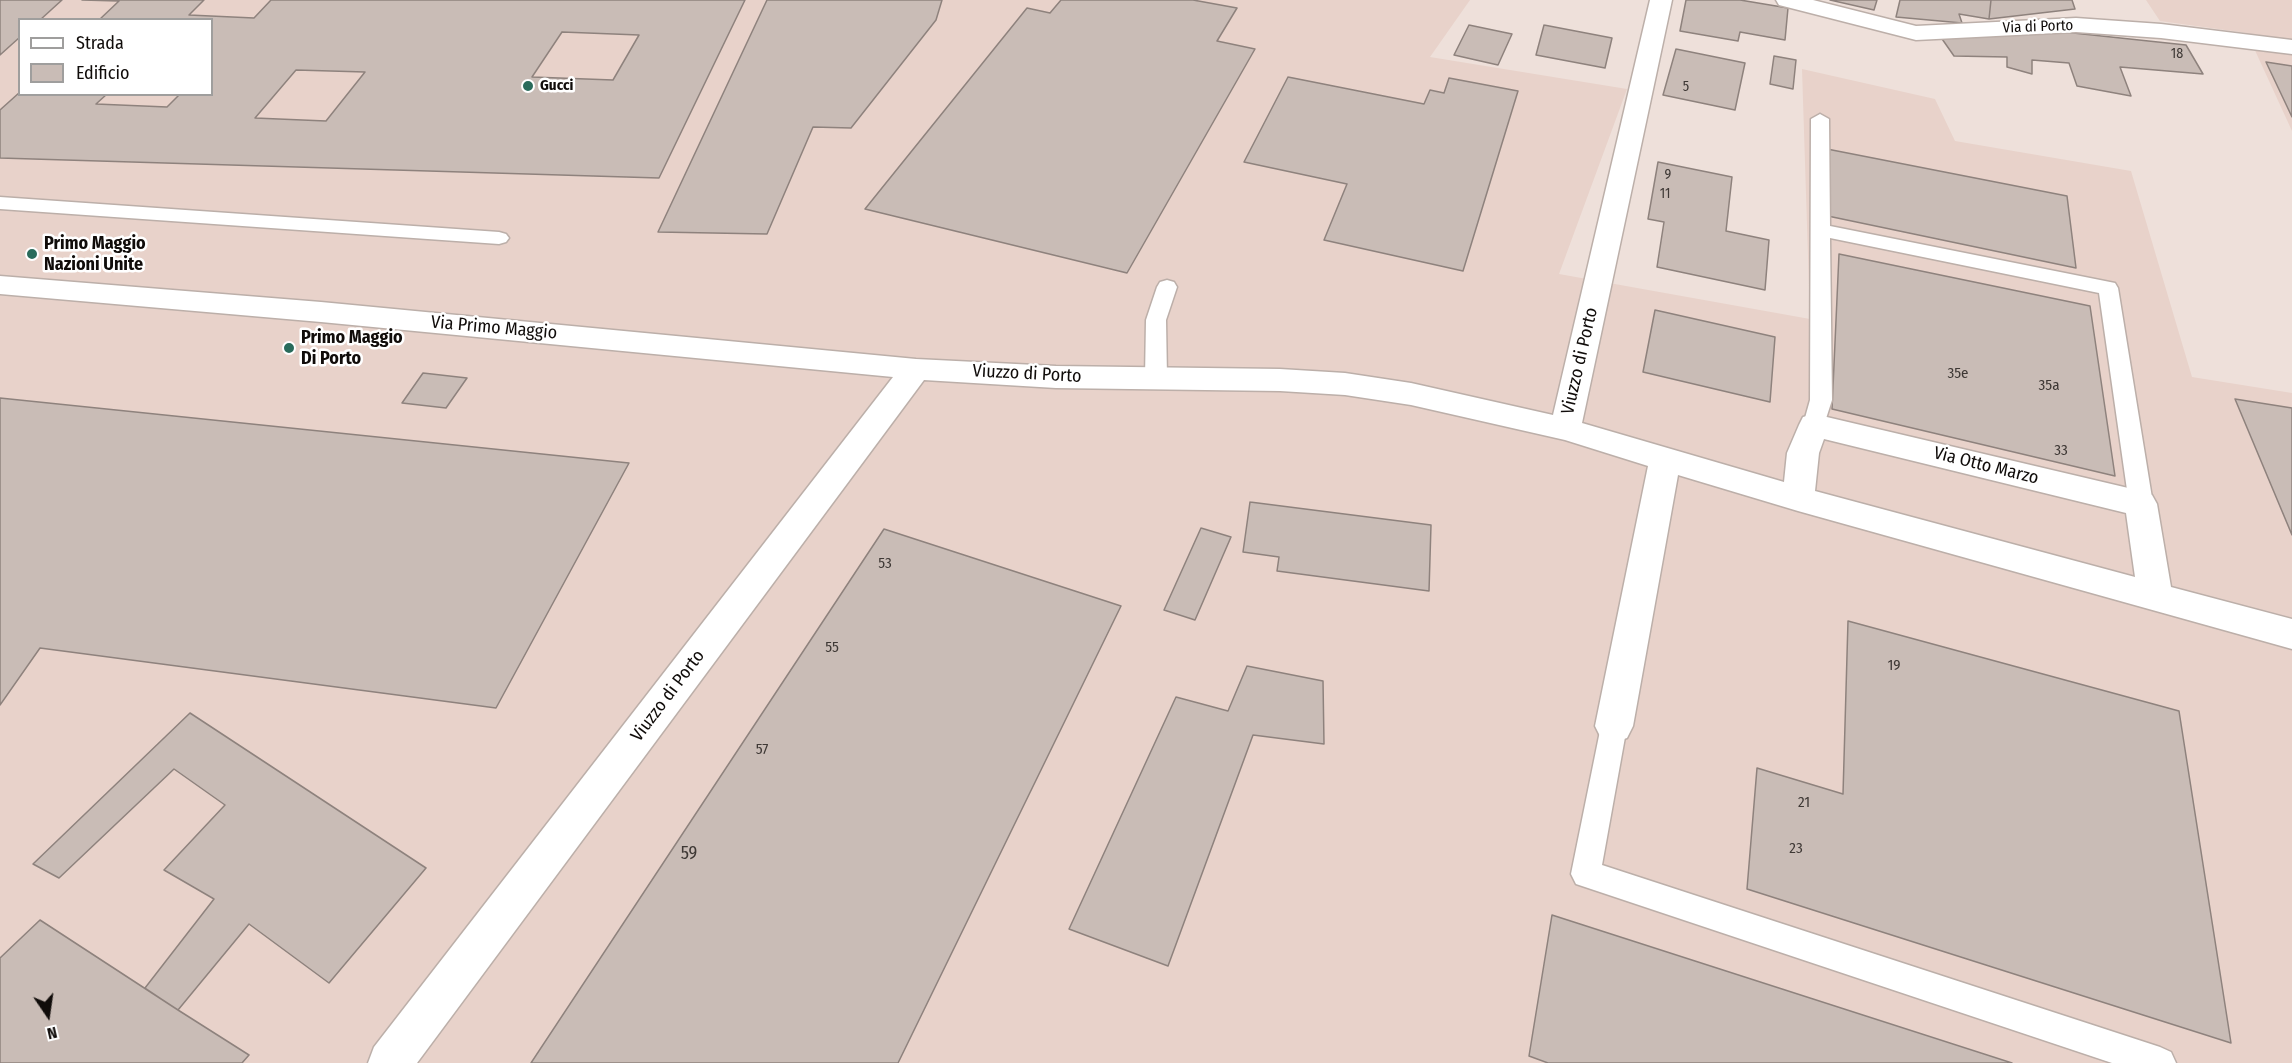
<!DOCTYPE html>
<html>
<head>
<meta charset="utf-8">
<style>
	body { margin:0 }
	#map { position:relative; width:2292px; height:1063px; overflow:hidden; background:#eee0da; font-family:"Fira Sans Condensed",sans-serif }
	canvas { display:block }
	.legend { position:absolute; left:18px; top:18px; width:195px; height:78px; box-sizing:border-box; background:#fff; border:2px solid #9f9e9d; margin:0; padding:8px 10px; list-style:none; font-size:18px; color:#100c0a }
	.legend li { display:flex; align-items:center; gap:12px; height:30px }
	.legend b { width:30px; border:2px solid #9f9e9d }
	.north { position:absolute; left:18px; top:985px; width:60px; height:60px; -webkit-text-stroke:4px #fff; paint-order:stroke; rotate:167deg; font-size:16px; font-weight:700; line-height:24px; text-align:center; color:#100c0a }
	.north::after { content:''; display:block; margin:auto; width:21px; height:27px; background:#100c0a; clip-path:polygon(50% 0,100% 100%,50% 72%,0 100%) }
</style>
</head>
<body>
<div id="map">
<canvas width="2292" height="1063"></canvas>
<ul class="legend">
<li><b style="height:8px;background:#fff"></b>Strada</li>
<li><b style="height:16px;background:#c9bcb6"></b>Edificio</li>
</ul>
<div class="north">N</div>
</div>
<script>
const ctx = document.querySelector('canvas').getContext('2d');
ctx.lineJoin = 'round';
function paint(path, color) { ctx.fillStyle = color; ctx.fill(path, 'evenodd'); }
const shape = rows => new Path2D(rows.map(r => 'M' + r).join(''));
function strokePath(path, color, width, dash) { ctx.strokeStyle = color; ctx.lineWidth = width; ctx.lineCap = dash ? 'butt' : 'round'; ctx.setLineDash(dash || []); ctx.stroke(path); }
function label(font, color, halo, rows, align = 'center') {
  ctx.font = font + ' "Fira Sans Condensed",sans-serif'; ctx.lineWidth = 5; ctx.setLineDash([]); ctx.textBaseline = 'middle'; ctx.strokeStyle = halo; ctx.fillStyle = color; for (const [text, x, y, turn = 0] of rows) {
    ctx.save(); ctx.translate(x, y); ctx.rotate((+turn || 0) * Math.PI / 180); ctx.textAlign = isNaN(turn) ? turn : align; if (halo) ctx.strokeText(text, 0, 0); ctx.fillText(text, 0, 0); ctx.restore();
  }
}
paint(shape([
	[0,0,1470,0,1430,57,1627,89,1559,274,1810,319,1802,69,1935,99,1955,141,2131,171,2192,377,2292,393,2292,1063,0,1063],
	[20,20,212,20,212,94,20,94],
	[2146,0,2292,0,2292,131,2247,33,2160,21]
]), '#e8d2ca');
const building = shape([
	[0,0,62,0,40,20,20,20,20,37,0,55,0,0],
	[82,0,204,0,189,15,254,18,271,0,745,0,659,178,0,158,0,110,20,92,20,94,107,94,96,104,167,107,180,94,212,94,212,20,99,20,119,1,82,0],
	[562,32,639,35,613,80,532,77,562,32],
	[296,70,365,72,326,121,255,118,296,70],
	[767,0,942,0,936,20,851,128,813,127,767,234,658,232,767,0],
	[1061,0,1193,0,1237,8,1217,41,1255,49,1127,273,865,209,1027,8,1050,13,1061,0],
	[1686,0,1740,0,1788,8,1785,40,1740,32,1738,41,1680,31,1686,0],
	[1830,0,1877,0,1874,10,1830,0],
	[1900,0,1991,0,1989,19,1959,14,1962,23,1896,17,1900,0],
	[1991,0,2072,0,2075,9,1989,19,1991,0],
	[1469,25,1512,34,1498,65,1454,55,1469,25],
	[1544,25,1612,38,1605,68,1536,55,1544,25],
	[2064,32,2186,45,2203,74,2120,67,2131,96,2077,86,2069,63,2032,60,2032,74,2007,67,2007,57,1954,56,1940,36,2064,32],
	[1676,49,1745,63,1735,110,1663,95,1676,49],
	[1774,56,1796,60,1793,89,1770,84,1774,56],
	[2266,62,2292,66,2292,117,2266,62],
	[1288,77,1424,104,1430,90,1444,93,1449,78,1518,91,1463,271,1324,240,1347,184,1244,162,1288,77],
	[1827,149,2067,196,2076,268,1823,215,1827,149],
	[1658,162,1732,177,1726,231,1769,240,1765,290,1657,267,1664,222,1648,219,1658,162],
	[1839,254,2090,306,2115,476,1832,409,1839,254],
	[1655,310,1775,337,1770,402,1643,372,1655,310],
	[423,373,467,378,446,408,402,403,423,373],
	[0,398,629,463,496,708,40,648,0,705,0,398],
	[2235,399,2292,408,2292,535,2235,399],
	[1250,502,1431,525,1429,591,1277,571,1279,557,1243,552,1250,502],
	[1201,528,1231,537,1195,620,1164,610,1201,528],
	[884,529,1121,606,898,1063,531,1063,884,529],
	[1848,621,2179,711,2231,1043,1747,889,1757,768,1843,794,1848,621],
	[1247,666,1323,681,1324,744,1253,735,1168,966,1069,929,1176,697,1228,711,1247,666],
	[190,713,426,868,329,983,249,924,178,1010,145,988,214,899,164,870,225,805,174,769,59,878,33,864,190,713],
	[1552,915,2012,1063,1548,1063,1529,1056,1552,915],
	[40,920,178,1010,249,1055,242,1063,0,1063,0,958,40,920]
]);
paint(building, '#c9bcb6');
strokePath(building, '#8e827d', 1.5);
const lane = shape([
	[1820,114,1829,119,1830,226,2115,283,2118,288,2153,504,2149,510,2141,513,2133,510,2129,504,2099,293,1830,238,1832,400,1822,431,1814,433,1806,431,1803,425,1810,400,1811,119,1820,114],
	[0,197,499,232,506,234,509,238,506,242,499,244,0,209,0,197],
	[1167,280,1174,282,1177,287,1166,320,1167,378,1164,383,1156,386,1148,383,1145,378,1146,320,1157,287,1160,282,1167,280],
	[1614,714,1624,718,1627,726,1602,865,2160,1047,2171,1052,2176,1063,2112,1063,1576,884,1571,874,1601,726,1604,718,1614,714]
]);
const street = shape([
	[1650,0,1672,0,1582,423,1784,482,1787,453,1799,425,1803,417,1814,414,2141,491,2152,495,2157,504,2171,587,2292,619,2292,649,1798,511,1678,475,1633,726,1627,738,1614,742,1601,738,1595,726,1648,466,1565,440,1411,405,1345,395,1280,391,1056,388,924,380,417,1063,368,1063,374,1047,893,377,321,322,0,294,0,276,321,302,916,359,1056,366,1280,369,1345,373,1411,383,1553,415,1650,0],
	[1824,439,2126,513,2135,577,1815,491,1819,453,1824,439],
	[1776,0,1813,0,1916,26,2076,18,2161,24,2292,40,2292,54,2161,38,2076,32,1916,40,1779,5,1776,0]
]);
strokePath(lane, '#bcafa9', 3);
strokePath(street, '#bcafa9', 3);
paint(lane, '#fff');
paint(street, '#fff');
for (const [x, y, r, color] of [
	[528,86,6,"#296b5b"],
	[32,254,6,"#296b5b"],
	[289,348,6,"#296b5b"]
]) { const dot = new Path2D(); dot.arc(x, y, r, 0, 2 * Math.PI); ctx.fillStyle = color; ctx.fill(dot); strokePath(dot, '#fff', 2); }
label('14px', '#3e3835', null, [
	["18",2177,54],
	["5",1686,87],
	["9",1668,175],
	["11",1665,194]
]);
label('15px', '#100c0a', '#fff', [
	["Via di Porto",2038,27,-2]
]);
label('bold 15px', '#100c0a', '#fff', [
	["Gucci",540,86]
], 'left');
label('15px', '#3e3835', null, [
	["35e",1958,374],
	["35a",2049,386],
	["33",2061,451],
	["53",885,564],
	["55",832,648],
	["19",1894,666],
	["57",762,750],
	["21",1804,803],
	["23",1796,849]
]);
label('bold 18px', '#100c0a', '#fff', [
	["Primo Maggio",44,244],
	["Nazioni Unite",44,265],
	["Primo Maggio",301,338],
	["Di Porto",301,359]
], 'left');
label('18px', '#100c0a', '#fff', [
	["Via Primo Maggio",494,328,5],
	["Viuzzo di Porto",1580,361,-77],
	["Viuzzo di Porto",1027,374,3],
	["Via Otto Marzo",1986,466,14],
	["Viuzzo di Porto",668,696,-53]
]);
label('18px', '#3e3835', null, [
	["59",689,854]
]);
</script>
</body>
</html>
